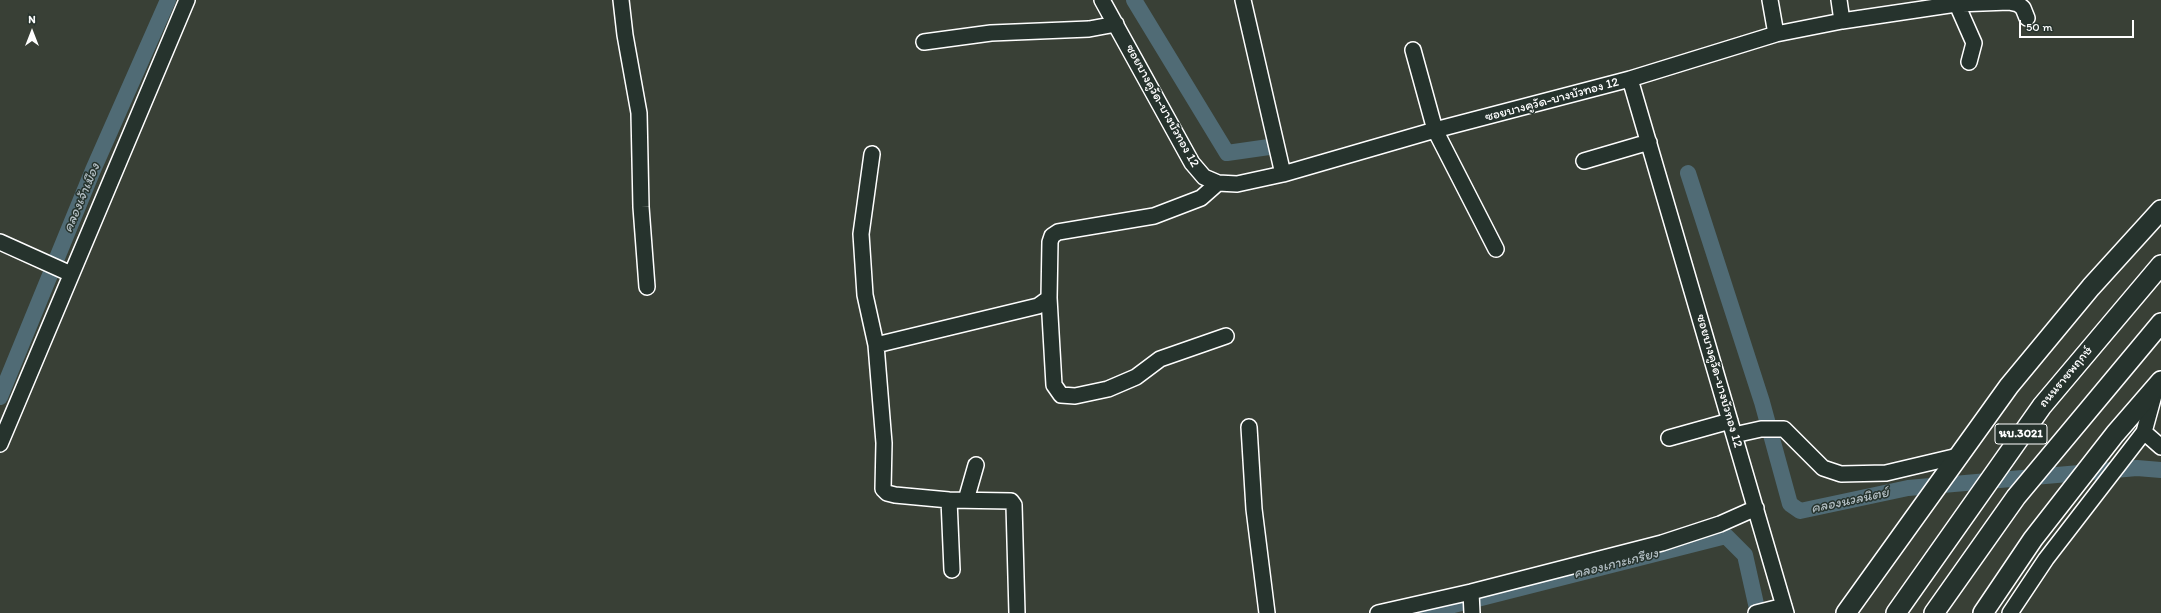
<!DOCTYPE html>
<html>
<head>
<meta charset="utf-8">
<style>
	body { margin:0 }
	#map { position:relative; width:2161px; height:613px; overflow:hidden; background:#394036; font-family:Itim,sans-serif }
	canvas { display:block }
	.north { position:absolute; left:12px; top:12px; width:40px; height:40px; -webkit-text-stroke:3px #26332d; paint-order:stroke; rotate:0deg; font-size:11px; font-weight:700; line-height:16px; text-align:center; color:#fff }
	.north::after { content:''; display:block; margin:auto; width:14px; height:18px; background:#fff; clip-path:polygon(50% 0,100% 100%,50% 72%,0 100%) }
	.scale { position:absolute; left:2019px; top:20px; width:115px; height:18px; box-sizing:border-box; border:2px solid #fff; border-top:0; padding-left:5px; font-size:12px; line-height:14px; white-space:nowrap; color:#fff; -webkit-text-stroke:3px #26332d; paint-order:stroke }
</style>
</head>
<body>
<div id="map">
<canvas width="2161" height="613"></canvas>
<div class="north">N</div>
<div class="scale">50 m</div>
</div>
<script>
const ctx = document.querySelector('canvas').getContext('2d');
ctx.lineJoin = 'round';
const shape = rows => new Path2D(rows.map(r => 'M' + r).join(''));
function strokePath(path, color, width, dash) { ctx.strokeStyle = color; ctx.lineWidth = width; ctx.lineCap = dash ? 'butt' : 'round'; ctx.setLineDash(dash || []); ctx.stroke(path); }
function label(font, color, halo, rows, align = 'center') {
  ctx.font = font + ' Itim,"Playpen Sans Thai",sans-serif'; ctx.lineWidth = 3; ctx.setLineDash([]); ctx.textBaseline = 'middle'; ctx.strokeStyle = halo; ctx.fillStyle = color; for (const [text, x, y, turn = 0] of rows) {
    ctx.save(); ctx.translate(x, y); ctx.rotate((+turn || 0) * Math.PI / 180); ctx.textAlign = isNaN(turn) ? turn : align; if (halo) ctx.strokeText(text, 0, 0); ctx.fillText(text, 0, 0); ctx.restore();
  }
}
strokePath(shape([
	[1134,0,1227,153,1269,147],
	[1688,173,1762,402,1790,504,1800,511,1908,488,2137,468,2161,470],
	[0,397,93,170,168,0],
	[1422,613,1726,536,1745,555,1758,613]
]), '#506b75', 16);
const minor = shape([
	[621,0,625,35,639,113,641,207,647,287],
	[1102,0,1192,163,1204,177,1218,183,1237,184,1283,174,1435,130,1630,79,1786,613],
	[1243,0,1283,174],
	[1770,0,1776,34],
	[1839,0,1842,21],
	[1955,0,1974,43,1969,62],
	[924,42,991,33,1089,29,1116,24],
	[1413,50,1435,130,1496,249],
	[1630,79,1776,34,1842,21,1956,4,2009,2,2018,4,2023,8,2027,18],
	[872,154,861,234,865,295,876,345,884,443,883,489,887,493,895,495,949,500,1011,501,1014,505,1017,613],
	[1584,161,1649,142],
	[0,242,71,274],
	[1049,298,1054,385,1061,395,1075,396,1108,389,1136,377,1160,359,1226,336],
	[876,345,1038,306,1049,298,1050,242,1052,236,1058,232,1154,216,1201,198,1218,183],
	[1249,427,1254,509,1267,613],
	[2144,432,2161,447],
	[1734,435,1761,429,1784,429,1823,468,1841,474,1886,473,1958,456],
	[1669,438,1730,421],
	[0,444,187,0],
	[949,500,952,570],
	[966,500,976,465],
	[1471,592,1472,613],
	[1378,613,1471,592,1662,543,1720,524,1756,508],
	[1756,613,1784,606],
	[2010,613,2046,559,2144,432,2156,388]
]);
const major = shape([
	[1846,613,2009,386,2091,287,2161,210],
	[1896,613,2042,406,2161,265],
	[1934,613,2016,497,2161,323],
	[1983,613,2033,539,2115,434,2161,381]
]);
strokePath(minor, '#fff', 18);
strokePath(major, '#fff', 22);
strokePath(minor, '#26332d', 15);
strokePath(major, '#26332d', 19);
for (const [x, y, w] of [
	[2021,434,52]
]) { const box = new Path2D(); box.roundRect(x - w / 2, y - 10, w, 20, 3); ctx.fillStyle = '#26332d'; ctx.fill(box); strokePath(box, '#fff', 1); }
label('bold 12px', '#fff', null, [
	["นบ.3021",2021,434]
]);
label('13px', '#fff', '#26332d', [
	["ซอยบางคูวัด-บางบัวทอง 12",1552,100,-15],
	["ซอยบางคูวัด-บางบัวทอง 12",1162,106,61],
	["ถนนราชพฤกษ์",2066,377,-50],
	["ซอยบางคูวัด-บางบัวทอง 12",1719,381,74]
]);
label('italic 14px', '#b0bcc1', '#26332d', [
	["คลองเจ้าเมือง",82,198,-67],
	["คลองนวลนิตย์",1850,501,-12],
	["คลองเกาะเกรียง",1616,564,-14]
]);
</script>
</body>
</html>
